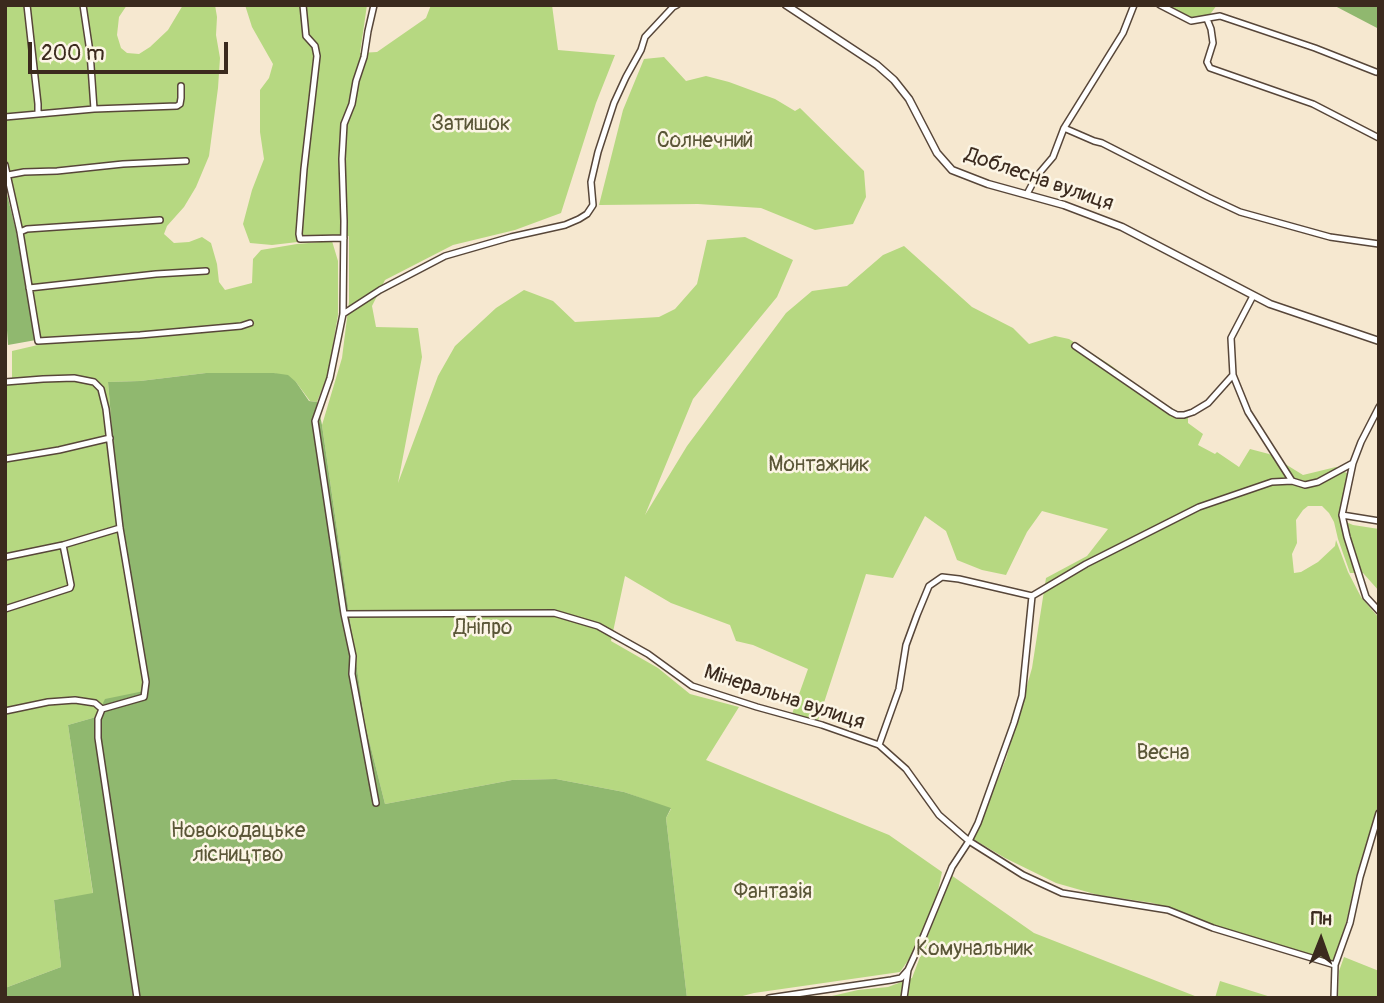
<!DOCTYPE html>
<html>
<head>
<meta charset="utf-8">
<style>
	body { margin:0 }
	#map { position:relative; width:1384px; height:1003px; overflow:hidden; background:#f6e8d0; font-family:Pangolin,sans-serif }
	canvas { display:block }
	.frame { position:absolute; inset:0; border:7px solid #3b2a1e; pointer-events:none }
	.north { position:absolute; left:1286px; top:905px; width:70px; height:70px; -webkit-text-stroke:5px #fcf5e5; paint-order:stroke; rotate:1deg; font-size:19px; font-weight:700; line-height:28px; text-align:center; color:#3b2a1e }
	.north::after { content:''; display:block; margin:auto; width:24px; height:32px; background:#3b2a1e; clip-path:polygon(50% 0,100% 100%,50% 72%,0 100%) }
	.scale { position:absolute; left:28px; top:42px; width:200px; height:32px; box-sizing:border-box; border:4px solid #3b2a1e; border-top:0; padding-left:9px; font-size:21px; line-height:24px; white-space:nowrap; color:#3b2a1e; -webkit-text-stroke:5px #fcf5e5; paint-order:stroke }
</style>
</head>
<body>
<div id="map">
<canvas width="1384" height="1003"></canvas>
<div class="frame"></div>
<div class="north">Пн</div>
<div class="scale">200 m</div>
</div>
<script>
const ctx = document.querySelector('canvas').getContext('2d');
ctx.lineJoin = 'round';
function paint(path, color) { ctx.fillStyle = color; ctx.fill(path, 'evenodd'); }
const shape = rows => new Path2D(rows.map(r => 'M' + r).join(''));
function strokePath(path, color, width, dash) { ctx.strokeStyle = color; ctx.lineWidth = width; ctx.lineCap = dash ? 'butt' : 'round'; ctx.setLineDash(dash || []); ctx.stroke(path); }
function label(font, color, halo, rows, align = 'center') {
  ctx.font = font + ' Pangolin,sans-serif'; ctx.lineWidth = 5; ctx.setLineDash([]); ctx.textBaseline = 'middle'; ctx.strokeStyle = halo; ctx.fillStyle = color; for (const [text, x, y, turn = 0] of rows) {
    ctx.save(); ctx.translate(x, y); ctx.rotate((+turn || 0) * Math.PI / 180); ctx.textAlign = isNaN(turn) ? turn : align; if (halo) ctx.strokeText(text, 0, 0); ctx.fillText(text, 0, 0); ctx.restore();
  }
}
paint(shape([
	[5,5,127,5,119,17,117,35,121,48,127,53,139,54,150,47,168,30,183,5,215,5,217,17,216,35,220,58,218,88,209,156,196,187,184,207,167,226,164,234,174,243,189,242,202,237,211,243,217,264,219,282,225,290,252,283,253,259,261,250,297,244,332,241,338,261,338,315,328,374,317,402,310,401,296,382,274,373,206,373,140,381,108,382,120,525,150,690,135,694,96,717,68,725,93,894,54,900,61,967,5,988,5,385,12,383,12,351,42,344,21,223,5,152],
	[245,5,367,5,360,53,377,52,426,18,431,5,552,5,558,50,615,55,596,103,561,213,515,230,453,245,385,280,372,306,376,327,418,328,422,357,398,483,438,376,455,346,496,308,524,290,553,301,575,322,659,317,675,309,697,284,707,240,745,237,793,260,777,297,693,399,645,515,687,446,786,313,812,291,847,286,883,255,904,246,972,307,1013,328,1029,344,1055,336,1069,339,1109,364,1148,393,1175,410,1188,415,1188,423,1203,434,1198,445,1215,454,1217,452,1239,467,1250,449,1269,454,1303,475,1336,467,1350,475,1339,519,1353,525,1379,529,1379,591,1363,573,1350,573,1338,539,1334,522,1329,513,1322,506,1308,506,1303,510,1296,520,1297,543,1292,554,1294,573,1301,572,1318,562,1335,546,1336,540,1348,572,1361,597,1379,618,1379,802,1357,874,1347,919,1334,962,1223,929,1153,903,1098,895,1056,883,1005,858,973,839,1006,759,1032,668,1046,578,1087,556,1108,529,1042,511,1027,532,1006,575,982,570,957,560,946,531,925,516,893,578,866,574,818,721,792,714,808,669,753,645,736,641,730,625,671,603,625,576,611,641,658,668,690,694,739,707,706,760,889,835,942,872,936,900,912,955,900,972,754,993,735,998,687,998,666,818,671,809,624,792,556,779,512,780,385,804,365,724,322,425,342,358,349,302,349,236,272,245,250,243,243,224,252,190,264,159,260,132,260,90,269,78,273,64,252,27],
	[1165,5,1217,5,1208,17,1192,19],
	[664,57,686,81,706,76,729,82,775,99,795,111,800,108,864,171,866,197,853,224,815,230,761,208,698,204,599,205,623,110,644,59],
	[951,875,1034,933,1200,998,823,998,858,990,888,987,912,978],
	[1344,957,1379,971,1379,998,1338,998,1339,971],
	[1220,981,1274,998,1215,998]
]), '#b6d881');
paint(shape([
	[1336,5,1379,5,1379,29,1335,6],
	[5,186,16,231,36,340,8,345,5,301],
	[206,373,274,373,288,375,296,382,309,401,317,402,322,425,365,724,385,804,512,780,556,779,624,792,671,808,666,818,687,998,5,998,5,988,61,967,54,900,93,893,68,725,96,717,105,699,149,690,120,525,108,382,140,381]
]), '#90b86f');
const minor = shape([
	[27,5,38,104,38,113],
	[83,5,90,52,94,109],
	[303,5,306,36,315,46,317,56,304,169,299,234,300,239,344,238],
	[374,5,368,31,364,57,356,81,352,104,344,124,342,159,344,221,343,314,330,378,315,421,344,614,353,656,352,674,376,803],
	[1160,5,1191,21,1220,16,1315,48,1376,72],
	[1207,19,1211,29,1213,43,1207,62,1210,68,1313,104,1379,138],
	[5,117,94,109,177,106,180,104,181,98,181,86],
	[1064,128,1094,141,1102,143,1208,197,1240,212,1330,237,1379,244],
	[5,165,20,232,38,341,140,335,241,326,250,323],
	[8,175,24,172,57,171,123,164,186,161],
	[1027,194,1036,177,1053,157,1064,128,1123,33,1134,5],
	[20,232,27,229,160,220],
	[29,288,156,274,206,271],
	[1253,296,1231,338,1233,375,1248,412,1292,481],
	[343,314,380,290,445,256,511,237,565,225,579,219,587,214,593,205,591,182,598,152,614,103,626,77,641,50,645,37,673,7,677,5],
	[1075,346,1171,412,1177,415,1184,415,1193,412,1208,403,1233,375],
	[5,382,43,379,74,378,94,382,101,389,106,409,120,528,146,682,144,697,102,709,98,719,98,738,137,998],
	[1379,407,1361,442,1353,463,1342,515,1347,537,1366,597,1379,611],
	[5,459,59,450,110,438],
	[1342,515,1379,521],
	[5,557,63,545,120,528],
	[5,609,70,588,71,585,63,545],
	[344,614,554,613,598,626,648,654,692,686,757,707,822,725,879,745,906,769,939,815,969,841,1023,875,1062,893,1168,910,1213,928,1335,965],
	[5,711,48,702,75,700,95,703,102,709],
	[879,745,899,689,906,645,917,615,929,586,942,577,959,579,1032,596,1086,564,1199,507,1272,482,1292,481,1305,485,1318,482,1353,463],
	[769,998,891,980,901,978,908,970],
	[904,998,908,970,924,935,952,867,969,841,978,823,1014,723,1022,696,1032,596],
	[1334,998,1335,965,1350,923,1360,877,1379,813]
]);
const tertiary = shape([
	[786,5,877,65,894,80,909,99,937,153,952,170,988,184,1064,205,1122,227,1270,304,1379,341]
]);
strokePath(minor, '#574639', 8);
strokePath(tertiary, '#574639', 9);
strokePath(minor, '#fff', 5);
strokePath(tertiary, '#fff', 6);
label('21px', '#5a5637', '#fcf5e5', [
	["Затишок",471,125],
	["Солнечний",705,142],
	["Монтажник",819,466],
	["Дніпро",483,629],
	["Весна",1163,754],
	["Новокодацьке",238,832],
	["лісництво",238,856],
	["Фантазія",773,893],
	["Комунальник",975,950]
]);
label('21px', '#3b2a1e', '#fcf5e5', [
	["Доблесна вулиця",1039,180,19],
	["Мінеральна вулиця",784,698,18]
]);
</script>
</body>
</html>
